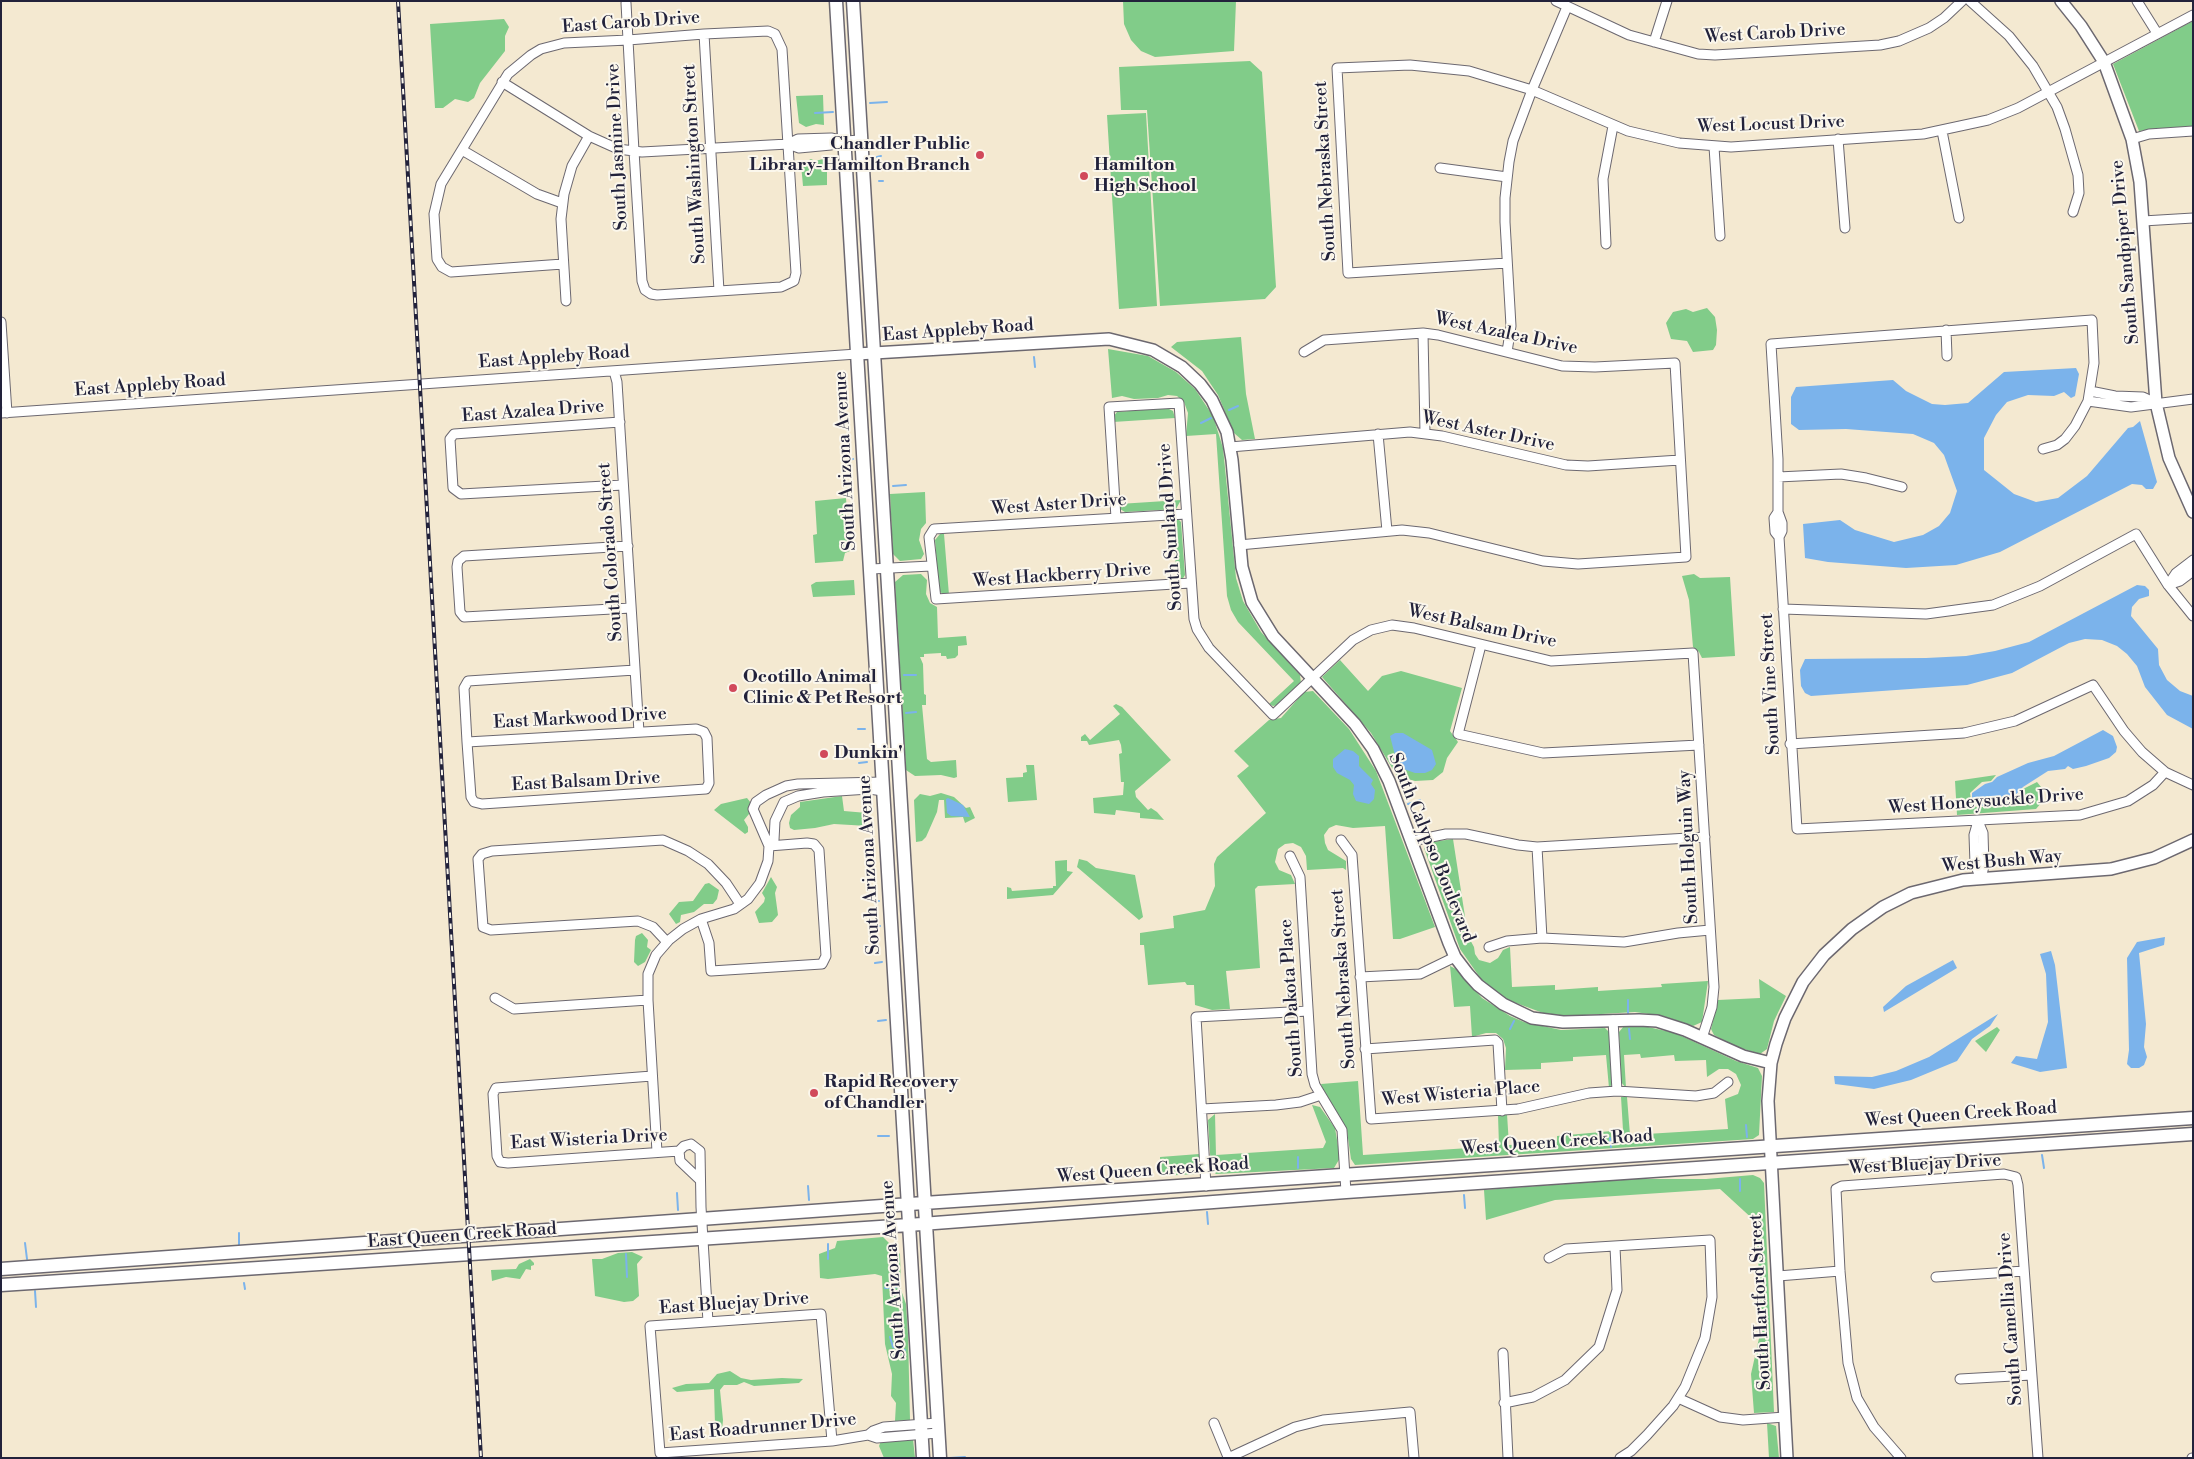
<!DOCTYPE html>
<html>
<head>
<meta charset="utf-8">
<style>
	body { margin:0 }
	#map { position:relative; width:2194px; height:1459px; overflow:hidden; background:#f4e9d1; font-family:"Libre Bodoni",serif }
	canvas { display:block }
	.frame { position:absolute; inset:0; border:2px solid #22223b; pointer-events:none }
</style>
</head>
<body>
<div id="map">
<canvas width="2194" height="1459"></canvas>
<div class="frame"></div>
</div>
<script>
const ctx = document.querySelector('canvas').getContext('2d');
ctx.lineJoin = 'round';
function paint(path, color) { ctx.fillStyle = color; ctx.fill(path, 'evenodd'); }
const shape = rows => new Path2D(rows.map(r => 'M' + r).join(''));
function strokePath(path, color, width, dash) { ctx.strokeStyle = color; ctx.lineWidth = width; ctx.lineCap = dash ? 'butt' : 'round'; ctx.setLineDash(dash || []); ctx.stroke(path); }
function label(font, color, halo, rows, align = 'center') {
  ctx.font = font + ' "Libre Bodoni",serif'; ctx.lineWidth = 4; ctx.setLineDash([]); ctx.textBaseline = 'middle'; ctx.strokeStyle = halo; ctx.fillStyle = color; for (const [text, x, y, turn = 0] of rows) {
    ctx.save(); ctx.translate(x, y); ctx.rotate((+turn || 0) * Math.PI / 180); ctx.textAlign = isNaN(turn) ? turn : align; if (halo) ctx.strokeText(text, 0, 0); ctx.fillText(text, 0, 0); ctx.restore();
  }
}
paint(shape([
	[1123,1,1236,1,1234,51,1155,57,1141,51,1131,40,1124,24],
	[504,19,509,27,505,36,505,51,480,83,474,98,468,102,455,99,443,108,435,108,430,24],
	[2193,21,2193,126,2139,131,2113,64],
	[1250,61,1262,72,1276,287,1265,299,1160,306,1147,110,1121,110,1119,67],
	[823,95,824,125,816,124,806,127,799,123,796,96],
	[1146,113,1157,306,1119,309,1107,115],
	[827,158,827,185,803,186,801,164,811,159,815,161],
	[1707,308,1715,317,1717,330,1716,345,1713,350,1693,352,1687,341,1671,339,1666,323,1673,312,1686,309,1693,312],
	[1241,337,1246,394,1255,439,1242,440,1234,433,1218,395,1202,371,1171,347,1177,342],
	[1108,349,1148,356,1176,372,1195,389,1213,416,1223,448,1236,578,1243,601,1261,632,1300,675,1301,683,1278,705,1273,706,1269,704,1294,681,1238,622,1231,610,1227,596,1216,434,1186,436,1188,413,1184,402,1177,396,1168,395,1158,398,1134,399,1122,396,1112,398],
	[1167,408,1173,411,1175,418,1113,422,1113,417,1117,412],
	[925,492,926,523,921,529,919,540,924,554,921,559,900,561,893,554,890,494],
	[846,498,850,551,845,553,843,561,815,563,813,535,817,534,815,501],
	[1181,500,1176,509,1125,512,1120,509,1119,504],
	[1172,518,1177,518,1181,522,1185,575,1182,580,1177,581],
	[940,534,944,534,949,595,944,595,939,591,935,540],
	[921,574,927,580,926,594,930,603,937,607,938,638,966,636,967,645,958,646,958,655,955,658,947,659,946,656,941,656,941,653,924,654,924,657,920,657,923,664,924,694,926,695,926,705,922,705,927,759,931,762,956,760,957,777,954,778,941,775,915,776,906,770,895,582,903,575],
	[1694,574,1700,578,1730,577,1735,656,1702,658,1699,652,1693,647,1689,600,1682,576],
	[854,580,855,595,813,597,811,585,816,582],
	[1340,660,1368,691,1382,676,1401,671,1462,688,1450,731,1458,742,1447,758,1443,772,1433,780,1415,781,1397,776,1371,733,1322,677],
	[1313,691,1349,729,1376,771,1435,927,1400,939,1393,939,1385,826,1353,828,1336,825,1329,828,1324,835,1325,843,1328,850,1346,861,1346,870,1343,868,1307,870,1306,856,1301,847,1293,843,1285,844,1278,849,1275,862,1279,870,1291,875,1295,884,1258,886,1255,889,1260,968,1226,971,1230,1009,1212,1010,1195,1005,1194,985,1187,985,1185,982,1148,985,1144,945,1140,945,1140,933,1174,928,1173,916,1205,910,1215,886,1214,864,1217,857,1266,813,1237,776,1249,766,1234,751,1269,720,1281,718,1304,692],
	[1116,704,1122,707,1171,760,1135,791,1136,797,1148,810,1151,808,1157,812,1164,820,1140,818,1140,813,1116,810,1115,815,1094,813,1093,798,1123,795,1124,782,1121,782,1119,754,1122,753,1121,745,1119,740,1089,745,1087,741,1081,741,1081,737,1085,734,1090,740,1120,714,1113,706],
	[1026,765,1034,765,1037,800,1008,802,1006,778,1023,777,1023,773,1027,772],
	[1996,775,1991,781,1982,782,1970,793,1971,800,1976,807,1982,807,1993,802,2004,805,2012,803,2023,789,2037,782,2041,787,2042,802,2036,809,1957,815,1955,781],
	[941,793,954,797,966,808,970,807,975,818,965,823,963,817,945,818,944,800,939,800,937,812,926,837,922,841,916,842,914,800,920,794,930,796],
	[842,796,844,811,867,813,868,826,834,824,815,828,794,830,790,828,789,823,791,815,800,807,800,802],
	[747,798,751,803,749,814,744,820,748,827,748,832,745,834,714,810,721,804],
	[1453,839,1468,936,1474,947,1475,954,1479,960,1490,963,1498,958,1503,950,1510,947,1512,987,1555,985,1555,990,1598,987,1598,991,1662,987,1661,984,1708,981,1702,1022,1693,1026,1663,1016,1635,1012,1568,1016,1543,1013,1508,1000,1494,990,1481,979,1460,949,1424,848,1425,843],
	[1079,859,1087,861,1096,868,1135,875,1143,917,1139,920,1077,867],
	[1067,860,1067,871,1073,872,1053,895,1007,899,1007,887,1011,888,1012,891,1053,888,1053,886,1056,886,1055,861],
	[771,877,777,887,775,893,778,915,772,922,759,923,755,912,764,902,765,898,762,893],
	[709,883,719,890,717,899,713,904,704,904,694,912,681,915,680,922,676,924,669,914,679,902,693,901,705,884],
	[642,933,648,940,647,947,651,950,645,962,638,966,634,962,635,940,636,936],
	[1450,966,1456,969,1482,998,1510,1016,1524,1022,1561,1030,1605,1028,1609,1032,1612,1084,1609,1088,1606,1055,1573,1057,1573,1061,1541,1063,1541,1069,1505,1070,1506,1048,1503,1039,1496,1033,1486,1033,1472,1037,1470,1006,1454,1007],
	[1759,979,1786,996,1774,1021,1767,1049,1760,1054,1737,1047,1714,1035,1711,1029,1718,1000,1760,998],
	[1624,1026,1648,1027,1675,1033,1736,1061,1758,1068,1762,1076,1759,1135,1753,1139,1355,1165,1351,1159,1347,1131,1326,1098,1321,1084,1358,1081,1363,1155,1499,1146,1498,1115,1507,1114,1509,1145,1557,1142,1557,1136,1623,1130,1621,1097,1627,1097,1630,1135,1728,1129,1725,1099,1738,1094,1741,1085,1736,1074,1728,1069,1719,1069,1707,1077,1706,1060,1675,1061,1674,1055,1641,1058,1640,1054,1624,1055,1626,1088,1621,1082,1619,1032],
	[1997,1027,2000,1030,1986,1052,1975,1041],
	[1312,1105,1320,1107,1335,1128,1340,1158,1334,1168,1216,1174,1211,1169,1208,1120,1215,1114,1216,1155,1323,1148,1326,1142],
	[1199,1154,1200,1169,1196,1174,1161,1176,1160,1157],
	[1753,1175,1760,1178,1764,1183,1774,1412,1754,1413,1751,1374,1762,1325,1756,1222,1720,1189,1555,1200,1486,1220,1484,1190,1635,1179,1706,1179],
	[883,1237,900,1254,901,1290,906,1304,908,1335,910,1420,895,1421,896,1403,891,1396,892,1374,885,1344,882,1276,875,1274,828,1279,820,1278,819,1254,835,1248,837,1241],
	[632,1252,643,1257,637,1264,639,1296,633,1301,624,1302,595,1296,592,1259,602,1259,618,1253],
	[530,1259,534,1263,534,1265,531,1266,531,1270,526,1269,520,1279,506,1277,492,1281,491,1270,516,1269,519,1264],
	[730,1371,741,1378,751,1380,782,1378,803,1379,799,1383,754,1386,744,1382,737,1385,724,1385,720,1390,723,1420,722,1430,717,1429,715,1425,714,1389,677,1392,672,1388,686,1384,709,1383,717,1374],
	[1767,1423,1776,1426,1779,1458,1769,1458],
	[913,1439,915,1458,884,1458,879,1446,881,1441]
]), '#81cc89');
paint(shape([
	[2076,368,2079,374,2075,396,2071,398,2064,392,2054,396,2028,395,2007,402,1996,415,1984,438,1984,470,2014,494,2036,502,2058,498,2087,476,2128,428,2133,427,2140,421,2157,482,2153,489,2146,489,2142,485,2132,484,2000,552,1956,565,1906,568,1828,562,1805,558,1803,524,1840,520,1855,530,1894,542,1923,535,1939,526,1950,513,1957,491,1944,455,1934,443,1913,434,1846,429,1799,430,1791,424,1791,397,1796,387,1893,380,1906,391,1932,404,1945,405,1968,403,2004,372],
	[2137,585,2145,586,2149,590,2149,596,2139,599,2132,607,2131,616,2158,649,2159,665,2167,680,2180,691,2193,696,2193,729,2167,715,2145,687,2137,666,2127,654,2117,646,2102,640,2085,639,2069,643,2012,673,1967,685,1811,696,1805,693,1801,686,1800,670,1805,659,1926,658,1966,656,1995,651,2029,642],
	[2103,730,2113,736,2117,747,2116,752,2109,758,2086,766,2073,769,2068,766,2065,769,2048,771,2023,787,2008,803,1992,800,1983,806,1976,805,1972,800,1972,793,1985,784,1992,782,1997,777,2028,763,2054,756],
	[1395,733,1403,733,1432,750,1436,764,1432,770,1425,773,1415,773,1398,767,1390,736],
	[1345,749,1353,751,1359,756,1359,766,1373,780,1371,784,1375,790,1374,799,1369,804,1356,801,1353,794,1354,785,1350,780,1337,773,1333,767,1333,759],
	[948,798,963,805,970,817,951,816,947,813,946,799],
	[2165,937,2164,945,2139,953,2146,1024,2144,1047,2147,1057,2144,1065,2139,1068,2131,1068,2127,1064,2129,1050,2127,958,2137,942],
	[2051,951,2055,965,2067,1068,2040,1072,2011,1063,2016,1056,2037,1059,2048,1022,2046,974,2040,954],
	[1953,960,1957,968,1884,1012,1883,1007,1906,986],
	[1998,1014,1990,1026,1972,1039,1957,1061,1911,1080,1874,1089,1835,1084,1834,1076,1872,1077,1896,1071,1929,1057]
]), '#7bb3eb');
strokePath(shape([
	[870,103,887,102],
	[815,113,833,112],
	[877,157,881,156],
	[879,181,883,181],
	[1034,357,1035,367],
	[1229,410,1238,406],
	[1201,423,1211,418],
	[847,460,853,459],
	[893,486,906,485],
	[904,675,916,675],
	[856,678,866,677],
	[906,713,916,712],
	[858,729,865,729],
	[859,763,867,762],
	[1408,804,1420,800],
	[871,901,879,901],
	[873,926,880,926],
	[875,963,882,962],
	[1628,1013,1628,1000],
	[878,1021,886,1020],
	[1510,1029,1514,1021],
	[1629,1029,1630,1039],
	[1746,1125,1747,1137],
	[878,1136,889,1136],
	[1610,1138,1611,1147],
	[2042,1155,2044,1168],
	[1298,1157,1298,1168],
	[1740,1179,1740,1191],
	[808,1186,809,1200],
	[677,1193,678,1210],
	[1464,1195,1465,1208],
	[1207,1212,1208,1224],
	[239,1233,239,1245],
	[25,1243,27,1259],
	[828,1244,828,1259],
	[626,1254,627,1277],
	[244,1283,245,1289],
	[885,1288,898,1287],
	[35,1291,36,1307],
	[890,1337,893,1347,905,1350],
	[950,1458,965,1457]
]), '#7bb3eb', 2);
const street = shape([
	[1556,1,1629,35,1698,54,1715,55,1880,45,1899,41,1929,28,1944,18,1962,1],
	[1970,1,2009,36,2033,66,2057,107,2065,129,2078,175,2079,193,2073,212],
	[2137,1,2157,33],
	[704,34,719,291],
	[1654,42,1667,1],
	[502,82,589,136,618,149,642,152,788,144,799,148,831,145,845,141],
	[1942,131,1959,218],
	[1838,139,1845,228],
	[2132,139,2149,134,2193,131],
	[788,144,798,139,831,138,845,141,861,140],
	[1714,147,1720,236],
	[462,150,537,194,562,203],
	[1440,168,1507,177],
	[2143,221,2193,218],
	[1606,244,1603,179,1613,126],
	[1507,263,1348,273,1337,68,1410,65,1469,71,1532,90,1628,131,1679,143,1731,147,1923,134,1988,120,2018,108,2193,15],
	[563,264,451,272,442,267,437,259,434,214,441,184,508,74,531,55,541,49,564,43,628,40,704,34,768,31,775,34,782,49,796,273,794,281,781,287,657,295,651,294,645,290,642,281,634,151,626,3],
	[566,301,561,219,564,194,572,166,589,136],
	[1,322,7,413],
	[1946,330,1947,356],
	[1423,333,1425,433],
	[1507,352,1511,326,1505,222,1505,198,1509,162,1513,141,1532,90,1567,7],
	[614,371,617,382,639,732],
	[2090,391,2115,396,2143,397,2156,403],
	[2088,401,2131,407,2193,399],
	[1,413,857,354],
	[620,422,454,434,450,439,453,488,461,494,623,485],
	[1378,434,1387,531],
	[1230,447,1410,432,1442,436,1566,465,1588,466,1680,460],
	[2043,449,2057,445,2065,439,2075,426,2088,401,2094,363,2092,320,1771,344,1778,459,1778,512,1774,518,1775,532,1779,537,1797,829,2080,815,2128,801,2153,785,2165,772],
	[1778,477,1841,474,1866,478,1902,487],
	[1778,512,1782,523,1782,531,1779,537],
	[1186,514,934,529,929,537,936,599,1190,583],
	[1116,518,1109,407,1179,403,1194,619,1197,629,1209,648,1273,715,1353,640,1371,630,1392,625,1414,628,1551,661,1693,653,1714,987,1712,1007,1702,1038],
	[1239,545,1402,530,1429,533,1543,561,1578,564,1686,557,1675,363,1595,367,1562,366,1438,335,1423,333,1324,340,1304,352],
	[628,546,464,556,458,561,457,567,460,612,464,617,631,608],
	[871,569,931,566],
	[2168,585,2176,573,2193,560],
	[2168,585,2180,581,2193,571],
	[1783,609,1926,614,1993,605,2040,586,2136,534,2168,585,2193,616],
	[1481,645,1458,734,1543,753,1699,745],
	[467,742,696,729,704,732,707,738,709,783,706,789,482,804,474,802,471,797,467,742,464,688,468,681,635,670],
	[1790,744,1964,733,2015,721,2093,685,2124,731,2142,752,2165,772,2193,785],
	[1978,821,1974,835,1975,864,1981,879],
	[1978,821,1983,833,1984,866,1981,879],
	[1341,840,1352,855,1371,1119,1518,1109,1589,1093,1617,1091,1696,1096,1714,1093,1728,1082],
	[1412,841,1446,834,1466,834,1518,845,1537,847,1705,837],
	[769,846,753,809,756,802,766,795,786,786,798,784,883,782],
	[1537,847,1542,938],
	[1290,856,1300,877,1312,1074,1315,1085,1342,1130,1346,1192],
	[701,919,709,943,711,971,822,964,826,956,819,850,814,844,807,843,769,846],
	[667,942,653,927,638,921,491,930,483,927,478,859,482,854,492,851,663,840,688,851,708,864,726,883,740,904],
	[1489,947,1507,941,1542,938,1624,942,1678,933,1710,930],
	[1360,977,1420,974,1455,957],
	[495,998,514,1009,648,1000],
	[1613,1020,1617,1091],
	[1365,1049,1495,1040,1498,1043,1502,1111],
	[652,1076,496,1088,493,1094,497,1156,500,1162,508,1163,679,1151],
	[1202,1109,1276,1105,1300,1102,1321,1095],
	[657,1152,648,1000,648,974,656,955,669,940,683,929,701,919,734,909,748,899,760,883,768,861,769,846,774,840,775,821,784,802,798,796,823,792,869,789,883,791],
	[700,1180,680,1161,679,1151,684,1146,691,1144,700,1151,701,1207,708,1322],
	[1206,1186,1196,1017,1308,1011],
	[1549,1258,1566,1249,1710,1240,1712,1297,1705,1338,1685,1387,1673,1406,1647,1435,1631,1451,1620,1458],
	[1778,1276,1840,1271],
	[1936,1277,2024,1271],
	[1503,1353,1508,1458],
	[1960,1379,2031,1375],
	[1678,1398,1720,1417,1743,1420,1785,1417],
	[1504,1403,1533,1397,1565,1380,1599,1347,1617,1290,1615,1247],
	[1214,1423,1228,1457],
	[868,1435,873,1431,884,1427,938,1423],
	[832,1441,821,1314,650,1326,660,1453,832,1441,868,1435,877,1438,938,1433],
	[1228,1458,1295,1427,1323,1420,1410,1412,1414,1458],
	[1901,1458,1874,1427,1857,1398,1848,1363,1840,1271,1836,1189,1842,1186,2004,1174,2016,1177,2018,1185,2038,1458],
	[2192,1458,2193,1458]
]);
const secondary = shape([
	[2061,1,2081,26,2104,62,2132,139,2140,182,2156,403,2169,458,2193,512],
	[857,354,1109,339,1153,350,1182,367,1200,384,1212,400,1227,432,1232,460,1242,567,1252,602,1273,636,1355,724,1373,749,1389,781,1449,943,1455,957,1468,974,1478,985,1503,1004,1532,1018,1563,1022,1639,1020,1657,1021,1685,1030,1743,1056,1771,1063],
	[1787,1458,1768,1101,1771,1063,1776,1044,1785,1018,1803,982,1824,955,1852,929,1883,907,1911,893,1963,880,2111,869,2154,858,2193,840]
]);
const primary = shape([
	[836,1,923,1458],
	[853,1,940,1458],
	[1,1269,924,1203,2193,1118],
	[1,1285,895,1226,1346,1192,2193,1134]
]);
strokePath(street, '#6c6870', 11);
strokePath(secondary, '#6c6870', 14);
strokePath(primary, '#6c6870', 15);
strokePath(street, '#fff', 9);
strokePath(secondary, '#fff', 11);
strokePath(primary, '#fff', 12);
const rail = shape([
	[398,1,481,1458]
]);
strokePath(rail, '#22223b', 4);
strokePath(rail, '#fbf7ec', 2, [5.5]);
for (const [x, y, r, color] of [
	[980,155,5,"#d1495b"],
	[1084,176,5,"#d1495b"],
	[733,688,5,"#d1495b"],
	[824,754,5,"#d1495b"],
	[814,1093,5,"#d1495b"]
]) { const dot = new Path2D(); dot.arc(x, y, r, 0, 2 * Math.PI); ctx.fillStyle = color; ctx.fill(dot); strokePath(dot, '#fbf7ec', 2); }
label('18px', '#22223b', '#fbf7ec', [
	["East Carob Drive",631,23,-4],
	["West Carob Drive",1775,34,-3],
	["West Locust Drive",1771,125,-2],
	["South Jasmine Drive",618,147,-93],
	["South Washington Street",695,164,-93],
	["South Nebraska Street",1326,171,-93],
	["South Sandpiper Drive",2126,252,-95],
	["East Appleby Road",958,331,-4],
	["West Azalea Drive",1506,334,12],
	["East Appleby Road",554,358,-4],
	["East Appleby Road",150,386,-4],
	["East Azalea Drive",533,412,-4],
	["West Aster Drive",1488,432,12],
	["South Arizona Avenue",846,461,-93],
	["West Aster Drive",1059,505,-4],
	["South Sunland Drive",1171,527,-94],
	["South Colorado Street",611,552,-94],
	["West Hackberry Drive",1062,576,-4],
	["West Balsam Drive",1482,627,12],
	["South Vine Street",1771,684,-93],
	["East Markwood Drive",580,719,-3],
	["East Balsam Drive",586,782,-3],
	["West Honeysuckle Drive",1986,802,-4],
	["South Holguin Way",1689,847,-93],
	["South Calypso Boulevard",1431,848,68],
	["West Bush Way",2002,862,-5],
	["South Arizona Avenue",870,865,-93],
	["South Nebraska Street",1344,979,-94],
	["South Dakota Place",1292,998,-94],
	["West Wisteria Place",1461,1094,-5],
	["West Queen Creek Road",1961,1115,-4],
	["East Wisteria Drive",589,1140,-3],
	["West Queen Creek Road",1557,1143,-4],
	["West Bluejay Drive",1925,1165,-3],
	["West Queen Creek Road",1153,1171,-4],
	["East Queen Creek Road",462,1236,-4],
	["South Arizona Avenue",894,1270,-94],
	["South Hartford Street",1761,1302,-93],
	["East Bluejay Drive",734,1304,-4],
	["South Camellia Drive",2011,1319,-94],
	["East Roadrunner Drive",763,1428,-5]
]);
label('bold 18px', '#22223b', '#fbf7ec', [
	["Chandler Public",970,145,"right"],
	["Library-Hamilton Branch",970,166,"right"],
	["Hamilton",1094,166],
	["High School",1094,187],
	["Ocotillo Animal",743,678],
	["Clinic & Pet Resort",743,699],
	["Dunkin'",834,754],
	["Rapid Recovery",824,1083],
	["of Chandler",824,1104]
], 'left');
</script>
</body>
</html>
